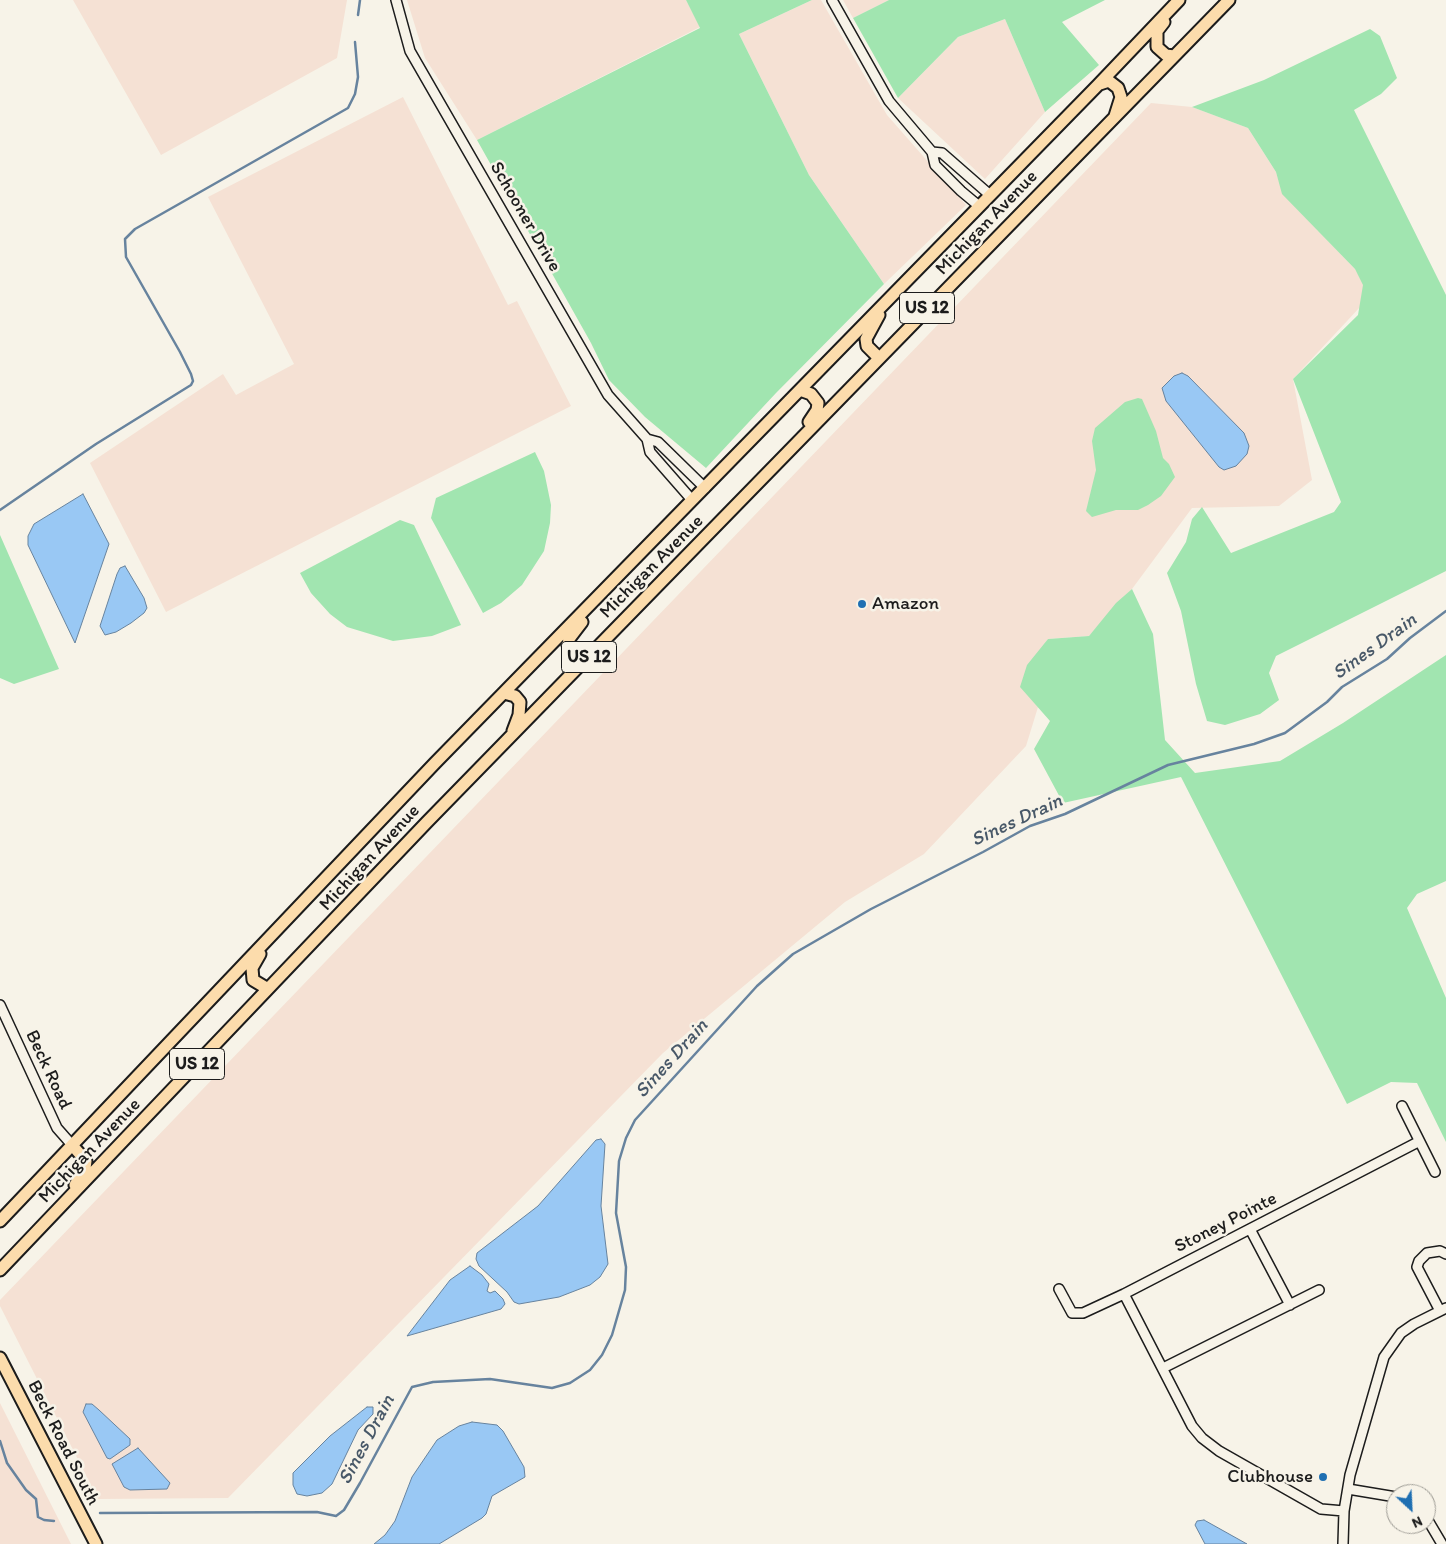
<!DOCTYPE html>
<html>
<head>
<meta charset="utf-8">
<style>
	body { margin:0 }
	#map { position:relative; width:1446px; height:1544px; overflow:hidden; background:#f7f3e8; font-family:Itim,sans-serif }
	canvas { display:block }
	.north { position:absolute; left:1386px; top:1484px; width:50px; height:50px; box-sizing:border-box; background:#f7f3e8; border:1px solid #9f9d96; border-radius:50%; rotate:155deg; font-size:14px; font-weight:700; line-height:20px; text-align:center; color:#1c1c1c }
	.north::after { content:''; display:block; margin:auto; width:18px; height:22px; background:#1f6fb2; clip-path:polygon(50% 0,100% 100%,50% 72%,0 100%) }
</style>
</head>
<body>
<div id="map">
<canvas width="1446" height="1544"></canvas>
<div class="north">N</div>
</div>
<script>
const ctx = document.querySelector('canvas').getContext('2d');
ctx.lineJoin = 'round';
function paint(path, color) { ctx.fillStyle = color; ctx.fill(path, 'evenodd'); }
const shape = rows => new Path2D(rows.map(r => 'M' + r).join(''));
function strokePath(path, color, width, dash) { ctx.strokeStyle = color; ctx.lineWidth = width; ctx.lineCap = dash ? 'butt' : 'round'; ctx.setLineDash(dash || []); ctx.stroke(path); }
function label(font, color, halo, rows, align = 'center') {
  ctx.font = font + ' Itim,sans-serif'; ctx.lineWidth = 5; ctx.setLineDash([]); ctx.textBaseline = 'middle'; ctx.strokeStyle = halo; ctx.fillStyle = color; for (const [text, x, y, turn = 0] of rows) {
    ctx.save(); ctx.translate(x, y); ctx.rotate((+turn || 0) * Math.PI / 180); ctx.textAlign = isNaN(turn) ? turn : align; if (halo) ctx.strokeText(text, 0, 0); ctx.fillText(text, 0, 0); ctx.restore();
  }
}
paint(shape([
	[73,0,347,0,337,58,161,155],
	[407,0,686,0,700,27,477,140,425,58],
	[812,0,821,0,887,115,966,205,884,284,809,175,739,34],
	[843,0,889,0,853,18],
	[1005,19,1045,112,985,179,898,98,958,37],
	[403,97,508,305,517,301,571,406,166,612,90,463,223,374,236,395,294,364,208,197],
	[1151,103,1192,107,1248,128,1276,172,1283,194,1355,269,1364,285,1361,306,1293,379,1312,480,1279,506,1192,508,1132,589,1089,636,1048,639,1021,686,1038,707,1026,746,924,854,845,902,663,1053,228,1498,98,1499,0,1306,0,1300],
	[0,1403,71,1544,0,1544]
]), '#f5e1d4');
paint(shape([
	[686,0,812,0,739,34,809,175,884,284,776,393,706,468,645,417,609,380,591,343,477,140,700,28],
	[889,0,1105,0,1062,22,1099,65,1045,112,1005,19,958,37,898,98,853,18],
	[1370,29,1380,36,1397,78,1381,94,1354,110,1446,295,1446,571,1276,656,1269,673,1279,700,1260,714,1225,725,1207,721,1196,684,1181,611,1167,573,1186,542,1192,519,1202,507,1231,553,1334,512,1341,502,1293,379,1358,315,1363,285,1355,269,1282,194,1276,172,1248,128,1192,107,1264,80],
	[1138,398,1142,399,1156,431,1163,458,1169,464,1175,477,1161,496,1148,505,1138,510,1116,510,1092,517,1086,511,1096,470,1092,441,1095,428,1125,402],
	[535,452,544,471,551,505,550,523,544,551,522,585,501,603,483,613,431,518,436,498],
	[400,520,414,525,461,625,432,636,393,641,347,627,330,614,311,593,300,573],
	[0,535,59,669,14,684,0,678],
	[1132,589,1153,634,1165,740,1195,773,1280,761,1343,723,1446,655,1446,881,1417,894,1407,908,1446,998,1446,1142,1417,1083,1391,1082,1347,1104,1181,777,1063,803,1034,749,1050,721,1020,687,1027,665,1048,639,1089,636,1116,603]
]), '#a1e5b0');
const water = shape([
	[1182,373,1188,376,1244,433,1249,446,1247,454,1236,466,1224,470,1219,467,1166,401,1162,388,1174,376,1182,373],
	[83,494,109,544,75,643,28,545,28,536,34,524,83,494],
	[125,566,144,598,147,608,144,613,131,623,116,632,105,635,100,626,117,574,120,568,125,566],
	[601,1139,605,1144,601,1206,608,1264,600,1277,590,1285,559,1297,519,1304,514,1302,507,1292,479,1266,476,1259,477,1253,538,1206,596,1140,601,1139],
	[470,1266,482,1275,489,1284,487,1291,490,1293,495,1291,503,1299,505,1304,501,1309,407,1336,450,1280,470,1266],
	[86,1404,92,1404,99,1410,130,1439,130,1445,110,1459,107,1458,83,1412,86,1404],
	[367,1407,373,1407,373,1414,358,1430,332,1484,322,1493,307,1496,297,1494,293,1485,293,1473,330,1436,367,1407],
	[472,1422,497,1425,503,1431,524,1467,525,1477,492,1496,486,1514,482,1518,439,1544,374,1544,385,1535,395,1521,412,1477,437,1440,459,1426,472,1422],
	[138,1448,170,1483,167,1489,130,1490,124,1487,112,1464,138,1448],
	[1204,1520,1247,1544,1205,1544,1195,1525,1197,1521,1204,1520]
]);
paint(water, '#99c8f4');
strokePath(water, '#67839e', 1);
strokePath(shape([
	[358,15,360,0],
	[0,510,96,444,191,385,193,381,191,374,180,352,126,257,125,239,135,229,348,108,355,94,358,77,355,42],
	[0,1441,7,1463,26,1490,36,1499,38,1517,44,1520,54,1521],
	[100,1513,317,1512,336,1516,344,1510,360,1483,412,1387,433,1382,490,1379,552,1388,570,1383,590,1370,602,1355,612,1335,625,1290,626,1267,616,1213,619,1161,626,1138,635,1120,757,986,793,954,871,909,983,852,1030,826,1065,814,1168,765,1254,744,1285,733,1327,702,1342,687,1387,659,1410,638,1446,611]
]), '#67839e', 2.5);
const minor = shape([
	[396,0,410,51,608,395,647,439],
	[832,0,889,101,932,152],
	[979,206,961,191,935,165,932,152,942,153,990,195],
	[692,500,650,452,647,439,658,442,705,488],
	[0,1005,57,1128,72,1145],
	[1402,1106,1435,1172],
	[1250,1229,1290,1305],
	[1059,1289,1072,1313,1083,1313,1124,1294,1418,1142],
	[1124,1294,1192,1426,1202,1438,1219,1451,1321,1509,1344,1511],
	[1440,1311,1417,1267,1419,1261,1427,1253,1440,1251,1446,1254],
	[1163,1368,1319,1290],
	[1348,1489,1396,1497],
	[1426,1517,1442,1544],
	[1343,1544,1344,1511,1350,1475,1384,1357,1401,1333,1414,1324,1446,1308]
]);
const major = shape([
	[1164,22,1157,31,1157,47,1166,55,1174,56],
	[1100,84,1109,81,1118,88,1121,97,1115,116],
	[879,315,866,339,867,346,879,358],
	[800,390,811,394,818,403,817,410,809,422],
	[582,622,569,639,568,645,574,656,586,661],
	[504,693,515,696,520,702,519,715,513,731],
	[260,954,252,968,253,980,268,989],
	[72,1145,86,1161,85,1168,75,1185],
	[0,1221,435,763,1098,85,1179,0],
	[0,1270,427,822,1229,0],
	[0,1358,96,1544]
]);
strokePath(minor, '#1c1c1c', 12);
strokePath(major, '#1c1c1c', 15);
strokePath(minor, '#f7f3e8', 9);
strokePath(major, '#fcdcac', 11);
for (const [x, y, r, color] of [
	[862,604,5,"#1f6fb2"],
	[1323,1477,5,"#1f6fb2"]
]) { const dot = new Path2D(); dot.arc(x, y, r, 0, 2 * Math.PI); ctx.fillStyle = color; ctx.fill(dot); strokePath(dot, '#f7f3e8', 2); }
for (const [x, y, w] of [
	[927,308,55],
	[589,657,55],
	[197,1064,55]
]) { const box = new Path2D(); box.roundRect(x - w / 2, y - 15.5, w, 31, 4); ctx.fillStyle = '#f7f3e8'; ctx.fill(box); strokePath(box, '#1c1c1c', 1); }
label('bold 18px', '#1c1c1c', null, [
	["US 12",927,308],
	["US 12",589,657],
	["US 12",197,1064]
]);
label('19px', '#1c1c1c', '#f7f3e8', [
	["Schooner Drive",525,217,60],
	["Michigan Avenue",987,223,-46],
	["Michigan Avenue",652,567,-45],
	["Michigan Avenue",370,858,-47],
	["Beck Road",48,1070,65],
	["Michigan Avenue",90,1151,-46],
	["Stoney Pointe",1226,1223,-27],
	["Beck Road South",63,1443,63]
]);
label('19px', '#1c1c1c', '#f7f3e8', [
	["Amazon",872,604],
	["Clubhouse",1313,1477,"right"]
], 'left');
label('italic 20px', '#485868', '#f7f3e8', [
	["Sines Drain",1375,647,-36],
	["Sines Drain",1017,821,-25],
	["Sines Drain",672,1059,-48],
	["Sines Drain",367,1440,-62]
]);
</script>
</body>
</html>
